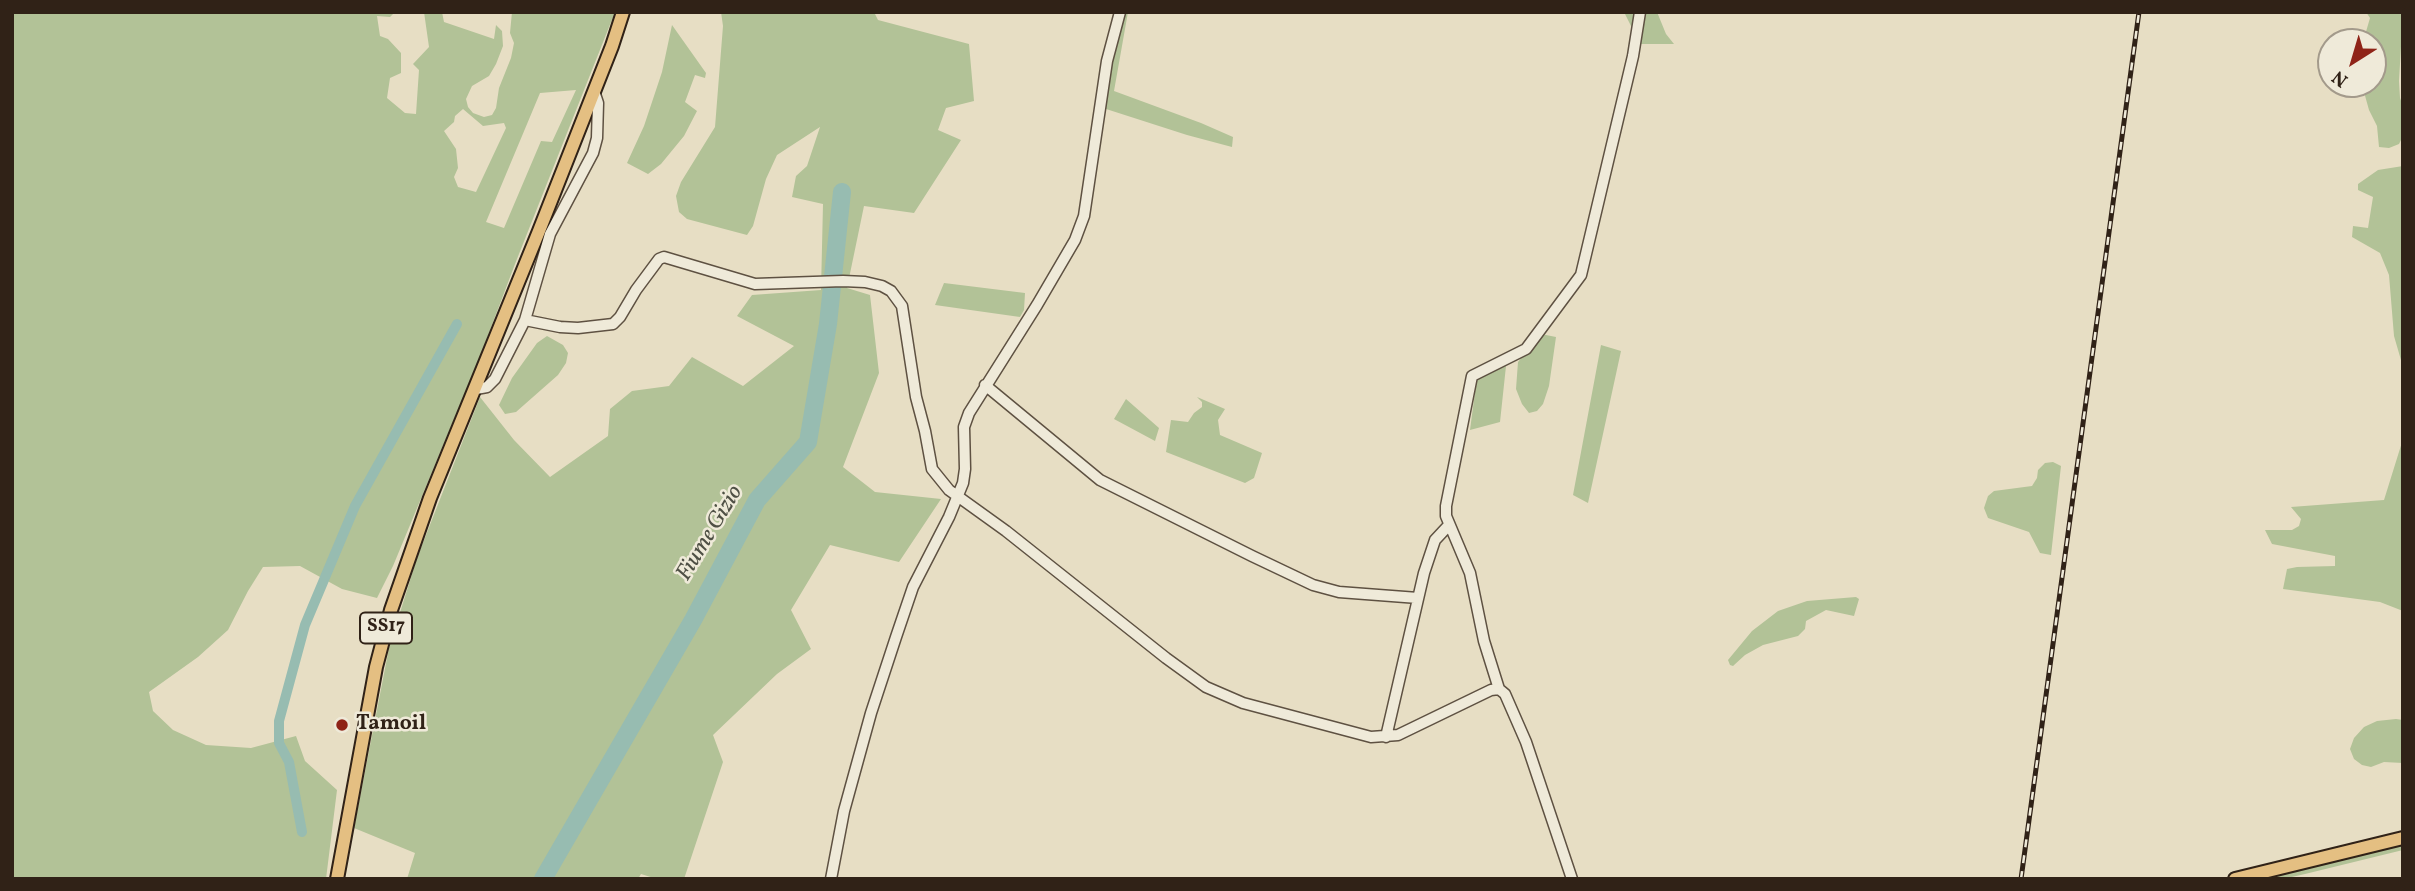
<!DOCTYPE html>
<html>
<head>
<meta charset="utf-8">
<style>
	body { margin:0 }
	#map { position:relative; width:2415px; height:891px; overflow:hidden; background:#e7dec4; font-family:Vollkorn,serif }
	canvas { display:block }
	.frame { position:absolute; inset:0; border:14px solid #302217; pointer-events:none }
	.north { position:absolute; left:2317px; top:28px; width:70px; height:70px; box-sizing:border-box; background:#efead9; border:2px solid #a39a8b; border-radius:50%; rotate:217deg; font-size:19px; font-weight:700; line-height:28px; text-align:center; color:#302217 }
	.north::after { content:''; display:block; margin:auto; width:24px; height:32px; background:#8f2418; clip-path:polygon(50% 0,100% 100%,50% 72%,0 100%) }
</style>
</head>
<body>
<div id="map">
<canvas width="2415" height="891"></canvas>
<div class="frame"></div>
<div class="north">N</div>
</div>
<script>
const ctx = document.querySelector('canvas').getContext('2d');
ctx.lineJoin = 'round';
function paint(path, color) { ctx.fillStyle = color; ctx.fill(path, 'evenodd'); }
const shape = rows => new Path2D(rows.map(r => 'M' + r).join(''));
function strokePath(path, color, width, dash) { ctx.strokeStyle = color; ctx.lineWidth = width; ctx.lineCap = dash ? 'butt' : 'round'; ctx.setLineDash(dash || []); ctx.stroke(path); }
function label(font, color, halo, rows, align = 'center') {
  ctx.font = font + ' Vollkorn,serif'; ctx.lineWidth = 5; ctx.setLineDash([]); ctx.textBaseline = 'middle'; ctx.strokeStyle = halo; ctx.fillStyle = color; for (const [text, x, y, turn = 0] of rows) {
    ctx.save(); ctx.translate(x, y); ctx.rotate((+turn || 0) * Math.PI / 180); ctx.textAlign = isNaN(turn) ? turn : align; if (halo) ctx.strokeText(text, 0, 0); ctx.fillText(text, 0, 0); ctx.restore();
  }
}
paint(shape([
	[12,12,395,12,390,17,377,16,380,36,388,39,401,53,401,73,390,78,387,98,405,113,416,114,419,70,413,64,429,47,424,12,442,12,444,22,494,39,496,25,502,31,503,46,496,64,489,76,472,86,466,99,468,107,473,113,484,117,492,115,496,108,499,88,511,58,514,43,510,33,512,12,615,12,515,264,481,354,393,566,377,598,342,589,300,566,263,567,248,591,228,630,198,657,149,692,153,711,173,730,206,745,251,748,296,736,305,761,337,790,326,879,12,879],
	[576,90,552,142,541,141,504,228,486,222,540,93],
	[463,109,483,126,504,123,506,128,476,192,458,187,454,177,458,168,456,149,444,131,454,122,455,116],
	[721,12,874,12,878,20,969,44,974,101,946,108,938,130,961,140,914,213,864,206,847,288,870,295,879,373,843,467,875,492,941,499,899,562,830,545,791,610,811,649,777,674,713,735,723,762,684,879,657,879,641,874,638,879,407,879,415,853,354,828,389,648,417,558,480,397,514,440,550,477,608,436,610,409,632,391,669,386,692,357,743,386,794,346,737,316,752,295,821,290,823,204,792,197,796,176,807,166,820,127,777,155,766,179,753,226,747,235,687,219,679,212,676,196,681,182,715,127,723,26],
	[1122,12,1128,12,1114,91,1201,123,1233,137,1232,147,1187,135,1103,108],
	[1624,12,1657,12,1666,34,1674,44,1630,44,1633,30],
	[2366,12,2403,12,2399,81,2400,98,2403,106,2403,136,2399,144,2389,148,2379,147,2377,126,2369,110,2364,92,2364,84,2373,84,2373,42,2363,42,2370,18],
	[672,25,706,73,705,78,695,75,685,102,697,111,684,136,661,164,648,174,627,163,644,126,662,72],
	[2403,166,2403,367,2394,336,2389,275,2380,253,2352,237,2353,226,2368,228,2373,197,2358,190,2358,184,2378,170],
	[944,283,1025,293,1024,310,1020,317,935,305],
	[1541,334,1556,337,1549,386,1543,404,1537,411,1529,413,1522,404,1516,389,1518,362],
	[547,336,563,345,568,353,566,363,558,375,516,412,505,414,499,405,512,378,537,343],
	[1601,345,1621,351,1588,503,1573,495],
	[1506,366,1500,422,1470,430,1477,377],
	[1197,397,1225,409,1218,420,1220,435,1262,453,1254,478,1245,483,1166,452,1171,420,1188,422,1194,413,1202,407,1202,402],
	[1126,399,1159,428,1155,441,1114,419],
	[2403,439,2403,611,2380,602,2283,589,2287,569,2297,567,2335,566,2335,556,2272,544,2265,530,2292,530,2299,526,2301,519,2291,507,2384,500],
	[2053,462,2061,466,2051,555,2040,553,2029,532,1988,518,1984,508,1988,496,1994,491,2032,486,2037,478,2038,470,2045,463],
	[1856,597,1859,599,1854,616,1826,610,1806,621,1805,629,1798,636,1763,645,1745,655,1733,666,1730,665,1728,660,1752,631,1778,611,1807,601],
	[2396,719,2403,720,2403,763,2384,762,2371,767,2362,765,2354,759,2350,749,2354,738,2364,727,2377,721],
	[2403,843,2403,850,2305,874,2283,879,2250,879]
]), '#b2c297');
strokePath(shape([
	[302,832,289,762,279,743,279,721,305,625,355,506,457,324]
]), '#97bcb1', 10);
strokePath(shape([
	[543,879,693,620,757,500,808,442,828,324,842,192]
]), '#97bcb1', 18);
const minor = shape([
	[525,320,560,327,578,328,613,324,620,317,636,290,659,259,664,257,755,284,843,281,865,282,882,286,891,291,902,306,916,397,925,431,932,469,949,490,1006,531,1166,658,1206,687,1243,703,1371,737,1398,735,1491,690,1499,689],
	[985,385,1100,480,1252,556,1313,585,1339,592,1418,598],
	[476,389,487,387,495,379,525,320,550,234,593,153,597,138,598,103,594,91],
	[1386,737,1424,573,1435,540,1449,525],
	[831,879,844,811,871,713,896,637,913,587,949,517,963,483,965,469,964,427,969,413,1037,305,1075,240,1084,216,1107,61,1120,12],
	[1572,879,1526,742,1505,694,1499,689,1484,641,1470,573,1446,516,1446,506,1472,376,1526,349,1581,275,1633,56,1640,12]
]);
const major = shape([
	[337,879,376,667,391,610,430,498,539,231,612,46,623,12],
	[2235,879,2403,838]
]);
strokePath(minor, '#5e5142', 13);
strokePath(major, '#302217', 16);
strokePath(minor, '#efead9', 10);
strokePath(major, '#e4bf82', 12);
const rail = shape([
	[2021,879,2139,12]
]);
strokePath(rail, '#302217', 5);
strokePath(rail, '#efead9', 2.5, [8]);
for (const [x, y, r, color] of [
	[342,725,7,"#8f2418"]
]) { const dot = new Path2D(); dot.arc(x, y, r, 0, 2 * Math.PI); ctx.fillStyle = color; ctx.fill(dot); strokePath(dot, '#efead9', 2.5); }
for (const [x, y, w] of [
	[386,628,52]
]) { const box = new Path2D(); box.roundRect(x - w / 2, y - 15.5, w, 31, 5); ctx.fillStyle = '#efead9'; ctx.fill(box); strokePath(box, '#302217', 2); }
label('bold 19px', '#302217', null, [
	["SS17",386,628]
]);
label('bold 21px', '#302217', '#efead9', [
	["Tamoil",356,725]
], 'left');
label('italic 23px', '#4f5045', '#efead9', [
	["Fiume Gizio",711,534,-59]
]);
</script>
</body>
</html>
